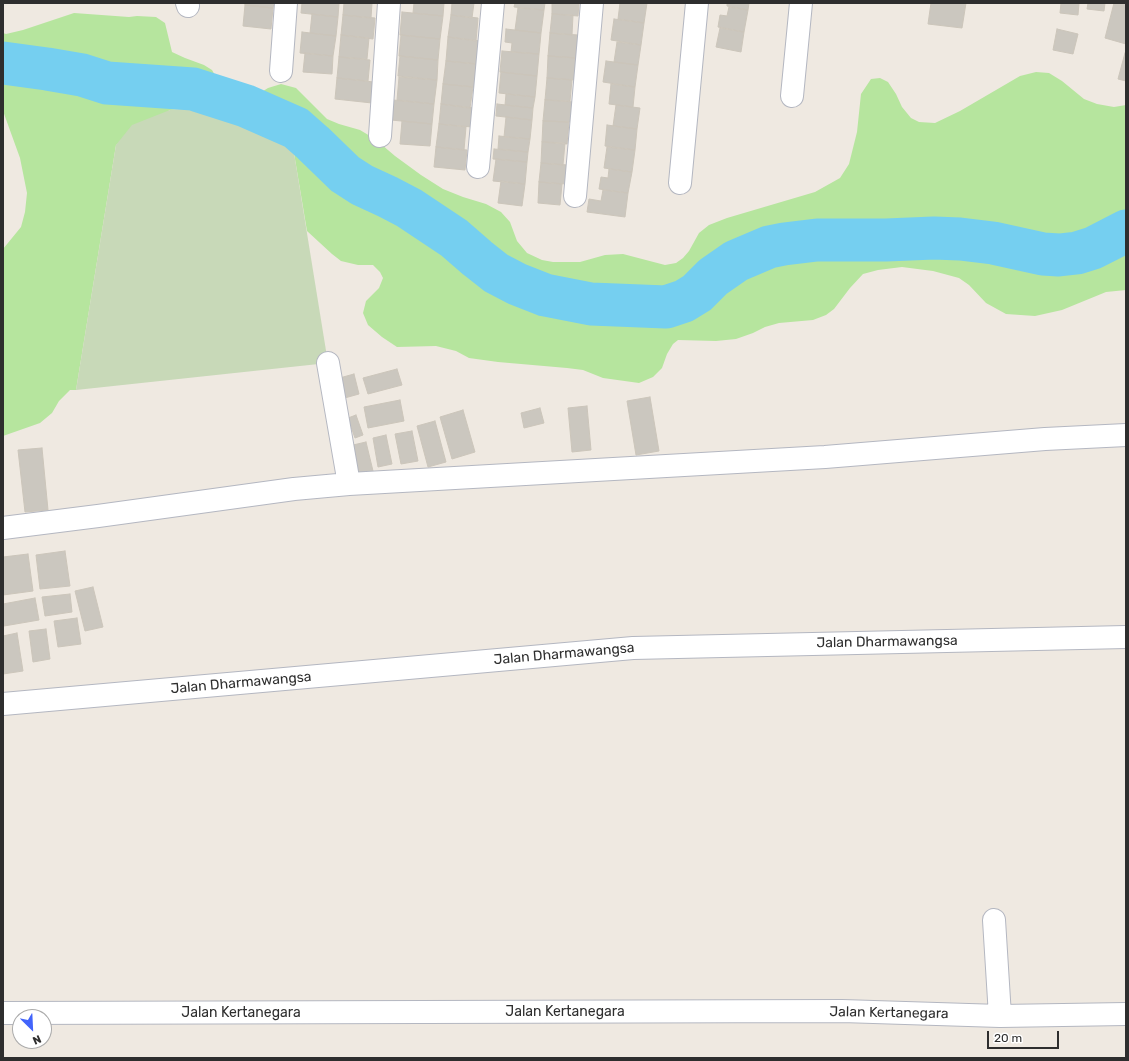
<!DOCTYPE html>
<html>
<head>
<meta charset="utf-8">
<style>
	body { margin:0 }
	#map { position:relative; width:1129px; height:1061px; overflow:hidden; background:#efe9e1; font-family:Rubik,sans-serif }
	canvas { display:block }
	.frame { position:absolute; inset:0; border:4px solid #2e2e2e; pointer-events:none }
	.north { position:absolute; left:12px; top:1009px; width:40px; height:40px; box-sizing:border-box; background:#fff; border:1px solid #ababab; border-radius:50%; rotate:156deg; font-size:11px; font-weight:700; line-height:16px; text-align:center; color:#2e2e2e }
	.north::after { content:''; display:block; margin:auto; width:14px; height:18px; background:#4264fb; clip-path:polygon(50% 0,100% 100%,50% 72%,0 100%) }
	.scale { position:absolute; left:987px; top:1031px; width:72px; height:18px; box-sizing:border-box; border:2px solid #2e2e2e; border-top:0; padding-left:5px; font-size:12px; line-height:14px; white-space:nowrap; color:#2e2e2e; -webkit-text-stroke:3px #fff; paint-order:stroke }
</style>
</head>
<body>
<div id="map">
<canvas width="1129" height="1061"></canvas>
<div class="frame"></div>
<div class="north">N</div>
<div class="scale">20 m</div>
</div>
<script>
const ctx = document.querySelector('canvas').getContext('2d');
ctx.lineJoin = 'round';
function paint(path, color) { ctx.fillStyle = color; ctx.fill(path, 'evenodd'); }
const shape = rows => new Path2D(rows.map(r => 'M' + r).join(''));
function strokePath(path, color, width, dash) { ctx.strokeStyle = color; ctx.lineWidth = width; ctx.lineCap = dash ? 'butt' : 'round'; ctx.setLineDash(dash || []); ctx.stroke(path); }
function label(font, color, halo, rows, align = 'center') {
  ctx.font = font + ' Rubik,sans-serif'; ctx.lineWidth = 4; ctx.setLineDash([]); ctx.textBaseline = 'middle'; ctx.strokeStyle = halo; ctx.fillStyle = color; for (const [text, x, y, turn = 0] of rows) {
    ctx.save(); ctx.translate(x, y); ctx.rotate((+turn || 0) * Math.PI / 180); ctx.textAlign = isNaN(turn) ? turn : align; if (halo) ctx.strokeText(text, 0, 0); ctx.fillText(text, 0, 0); ctx.restore();
  }
}
paint(shape([
	[74,13,129,17,137,16,156,17,165,23,172,52,185,58,204,65,212,70,216,77,219,92,212,106,170,110,116,145,76,390,70,390,59,401,52,413,40,423,3,436,3,249,21,227,25,212,27,193,20,158,3,111,3,33,6,34,23,30],
	[1036,72,1049,73,1062,81,1084,99,1097,104,1114,107,1126,105,1126,290,1106,292,1062,310,1035,316,1006,314,986,303,969,285,959,278,933,271,902,267,878,270,863,274,850,288,834,309,826,315,813,320,779,323,765,327,753,333,736,339,716,341,678,340,673,344,667,354,662,368,653,377,639,383,603,378,583,370,567,368,498,362,469,358,456,351,436,346,397,347,382,337,368,325,363,313,366,301,379,288,383,278,380,272,373,265,358,265,341,261,332,254,307,231,294,153,277,133,268,120,261,106,260,93,268,88,281,84,296,88,327,119,339,124,360,130,375,139,395,156,421,175,443,189,463,197,486,204,501,212,510,222,517,241,527,253,542,260,553,262,580,262,605,255,623,254,665,265,676,263,683,258,689,251,699,233,709,225,727,218,815,192,840,178,849,164,857,132,861,94,871,79,880,78,888,82,896,94,902,107,911,118,919,122,935,123,960,111,1020,76]
]), '#b6e59e');
paint(shape([
	[212,106,243,116,277,133,294,153,328,363,76,390,116,145,132,125,170,110]
]), '#c8d9b8');
strokePath(shape([
	[3,63,47,69,82,75,107,83,193,89,246,106,296,128,313,143,345,174,362,185,388,197,409,208,454,238,477,258,496,273,517,284,545,295,591,304,666,307,684,301,697,293,713,277,736,261,769,247,784,244,817,240,886,240,934,238,960,239,993,243,1043,254,1059,255,1077,253,1093,248,1126,231]
]), '#75cff0', 43);
const building = shape([
	[245,3,274,3,273,8,245,5,245,3],
	[302,3,339,3,338,17,301,13,302,3],
	[344,3,372,3,371,18,343,15,344,3],
	[414,3,444,3,443,16,413,13,414,3],
	[452,3,474,3,472,18,451,15,452,3],
	[515,3,545,3,544,10,514,7,515,3],
	[552,3,579,3,578,16,552,14,552,3],
	[620,3,647,3,644,23,618,19,620,3],
	[727,3,749,3,748,10,727,6,727,3],
	[931,3,966,3,962,28,928,24,931,3],
	[1061,3,1079,3,1078,15,1060,13,1061,3],
	[1088,3,1105,3,1104,11,1087,9,1088,3],
	[1114,3,1126,3,1126,44,1105,38,1114,3],
	[245,5,273,8,271,29,243,26,245,5],
	[729,7,748,10,744,32,718,27,720,15,727,16,729,7],
	[518,8,544,10,541,33,515,30,518,8],
	[402,12,443,16,440,39,400,35,402,12],
	[312,14,338,17,336,36,310,33,312,14],
	[552,14,573,15,572,35,550,33,552,14],
	[343,15,375,18,373,39,341,35,343,15],
	[451,15,478,18,476,41,448,37,451,15],
	[614,19,644,23,641,45,611,40,614,19],
	[720,28,744,32,741,52,716,47,720,28],
	[506,29,541,33,539,54,511,52,512,43,505,42,506,29],
	[1057,29,1078,34,1073,54,1053,50,1057,29],
	[302,32,336,36,333,56,300,53,302,32],
	[550,33,578,35,576,58,548,56,550,33],
	[341,35,369,38,367,59,339,57,341,35],
	[401,35,440,39,438,60,399,56,401,35],
	[448,37,481,41,479,64,446,61,448,37],
	[617,42,641,45,638,65,614,62,617,42],
	[502,51,539,54,537,76,500,72,502,51],
	[305,53,333,56,332,74,303,72,305,53],
	[1125,53,1126,53,1126,81,1118,79,1125,53],
	[400,56,438,60,437,80,398,76,400,56],
	[548,56,578,58,576,80,547,78,548,56],
	[339,57,370,60,368,81,337,78,339,57],
	[446,61,476,64,474,87,443,84,446,61],
	[606,61,638,65,635,87,603,82,606,61],
	[501,72,537,76,535,97,499,93,501,72],
	[399,77,437,80,434,104,397,100,399,77],
	[337,78,374,82,372,103,335,99,337,78],
	[547,78,572,80,570,101,545,100,547,78],
	[443,84,473,87,470,108,441,104,443,84],
	[611,84,635,87,633,107,609,104,611,84],
	[506,94,535,97,533,108,505,105,506,94],
	[393,100,434,104,432,124,391,120,393,100],
	[545,100,575,102,573,122,543,121,545,100],
	[441,104,474,108,472,127,439,124,441,104],
	[497,104,533,108,532,120,496,116,497,104],
	[616,105,640,108,637,129,613,126,616,105],
	[506,117,532,120,530,139,504,137,506,117],
	[402,121,432,124,430,146,400,144,402,121],
	[543,121,569,122,567,144,542,142,543,121],
	[439,124,466,127,464,150,436,147,439,124],
	[607,125,637,129,635,150,605,146,607,125],
	[499,136,530,139,528,152,498,149,499,136],
	[542,142,565,143,563,165,541,163,542,142],
	[436,147,467,150,465,170,434,167,436,147],
	[607,147,635,150,632,172,604,168,607,147],
	[494,149,528,152,527,162,493,159,494,149],
	[496,159,527,162,525,184,493,181,496,159],
	[541,163,568,165,566,184,539,182,541,163],
	[609,169,632,172,628,193,599,189,601,177,608,178,609,169],
	[501,181,525,184,522,206,498,203,501,181],
	[539,182,562,184,560,205,538,203,539,182],
	[603,190,628,193,625,217,587,212,589,199,601,201,603,190],
	[397,369,402,385,368,394,363,378,397,369],
	[354,374,359,394,341,399,336,379,354,374],
	[650,397,659,451,636,455,627,401,650,397],
	[400,400,404,421,368,428,364,407,400,400],
	[587,406,591,450,572,452,568,408,587,406],
	[540,408,544,423,524,428,521,413,540,408],
	[463,410,475,452,452,459,440,417,463,410],
	[356,415,363,435,355,438,348,418,356,415],
	[435,421,446,462,428,467,417,426,435,421],
	[412,431,418,461,401,464,395,434,412,431],
	[386,435,392,464,378,467,373,438,386,435],
	[366,442,373,471,359,474,353,445,366,442],
	[42,448,48,510,25,512,18,450,42,448],
	[65,551,70,586,40,589,36,555,65,551],
	[28,554,33,591,3,595,3,557,28,554],
	[93,587,103,627,85,631,75,591,93,587],
	[70,594,72,612,45,616,42,597,70,594],
	[35,598,39,620,4,626,3,619,3,604,35,598],
	[77,618,81,644,58,647,54,621,77,618],
	[46,629,50,659,33,662,29,631,46,629],
	[17,633,23,671,3,674,3,636,17,633]
]);
paint(building, '#cbc7bf');
strokePath(building, '#cbc5ba', 1);
const minor = shape([
	[187,3,188,6],
	[281,71,286,3],
	[792,96,801,3],
	[380,136,389,3],
	[478,167,493,3],
	[680,183,697,3],
	[575,196,592,3],
	[328,363,349,484],
	[3,528,98,516,294,489,349,484,825,457,1045,439,1126,435],
	[3,704,633,648,1126,637],
	[994,920,1000,1016],
	[3,1013,842,1011,1000,1016,1126,1014]
]);
strokePath(minor, '#b4b7c1', 24);
strokePath(minor, '#fff', 22);
label('14px', '#2e2e2e', '#fff', [
	["Jalan Dharmawangsa",887,642,-1],
	["Jalan Dharmawangsa",564,654,-5],
	["Jalan Dharmawangsa",241,683,-5],
	["Jalan Kertanegara",565,1012],
	["Jalan Kertanegara",241,1013],
	["Jalan Kertanegara",889,1013,1]
]);
</script>
</body>
</html>
